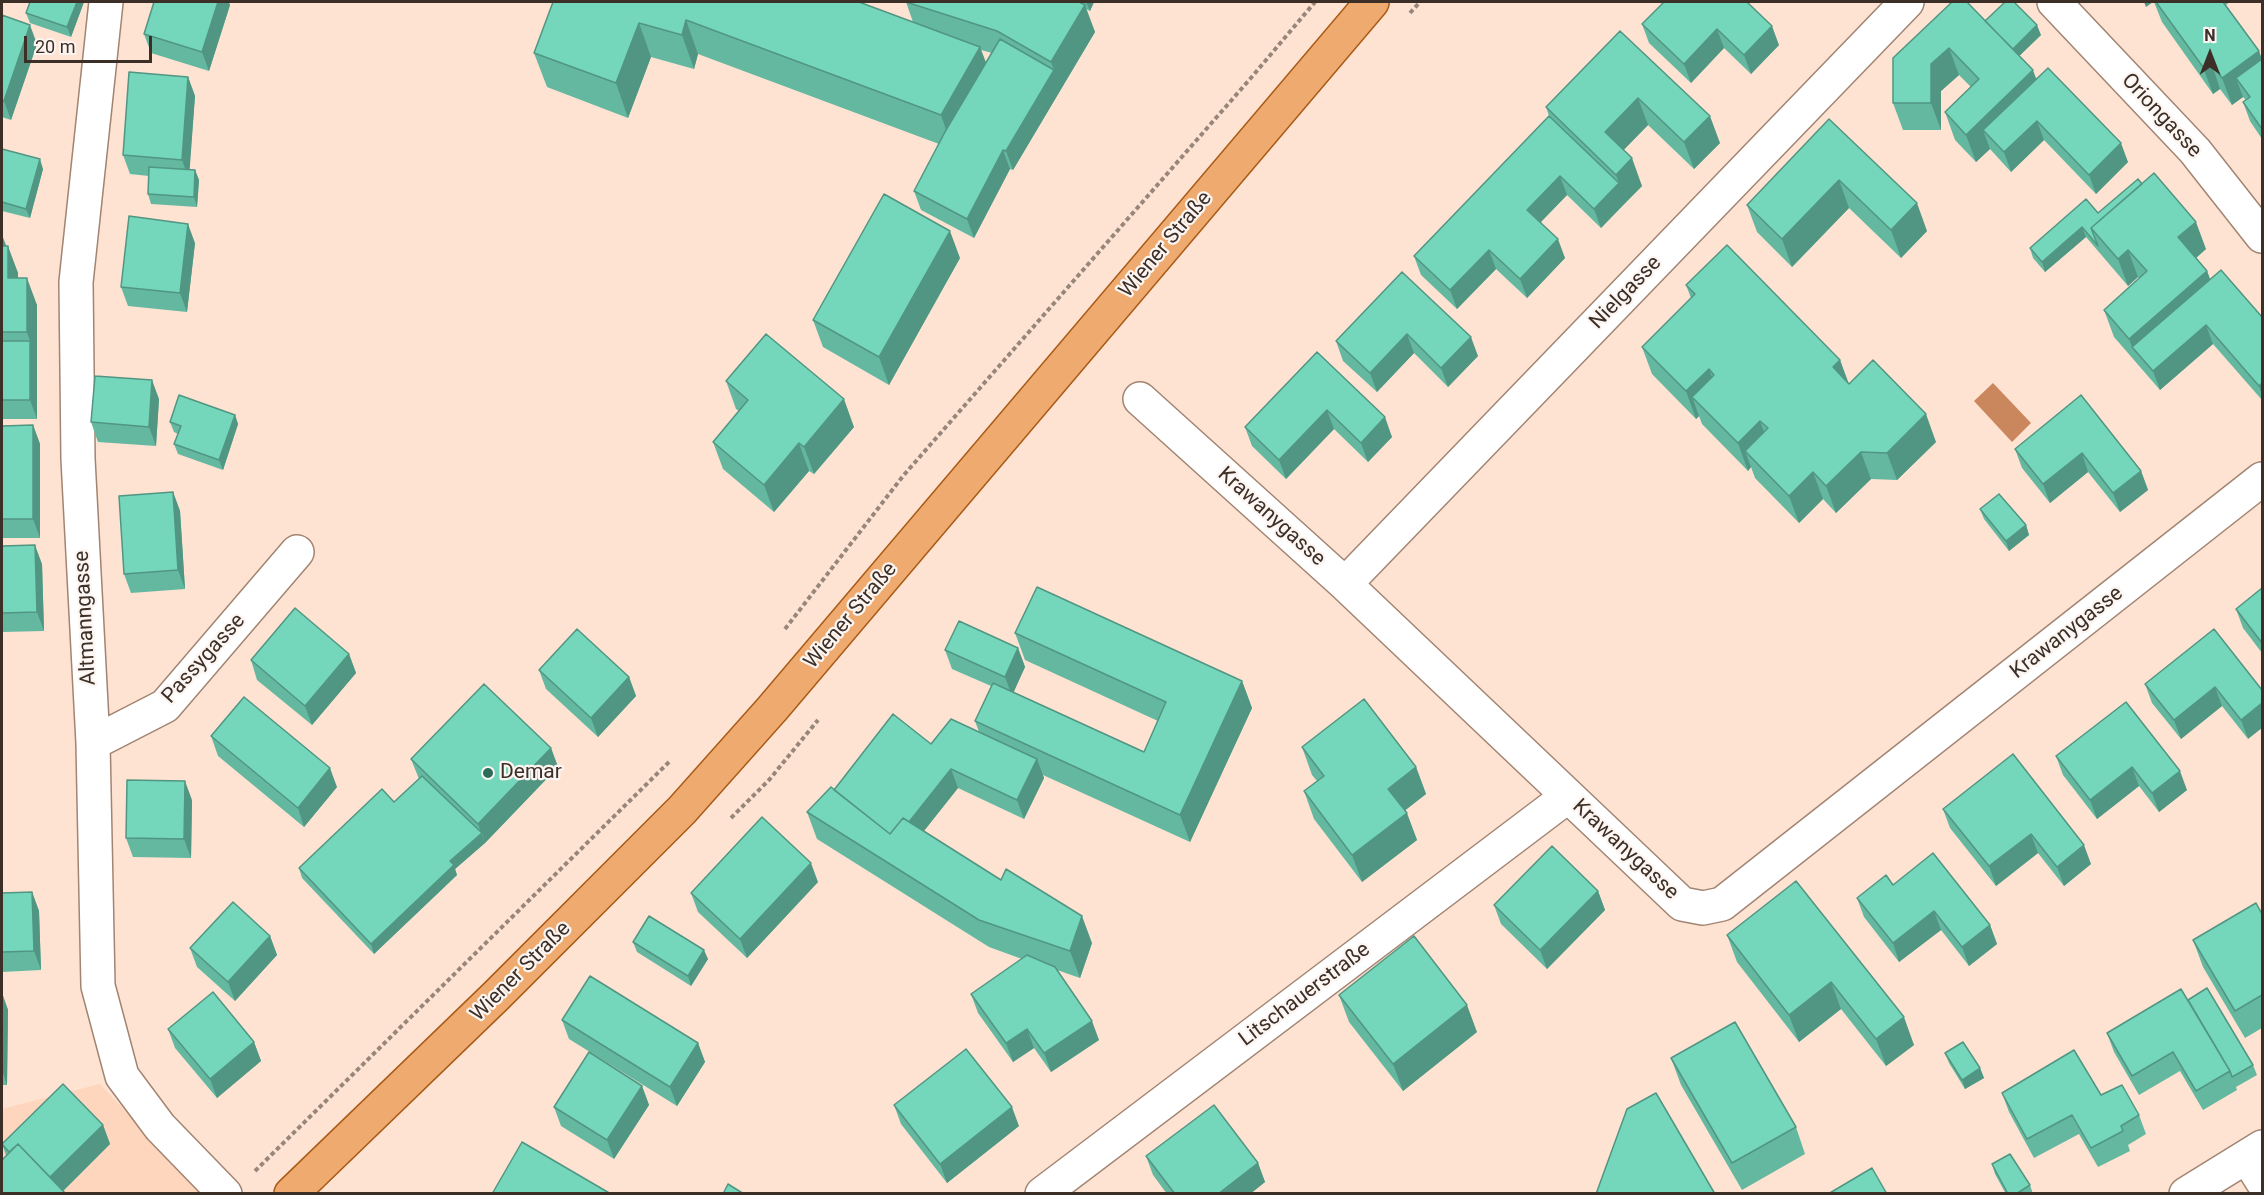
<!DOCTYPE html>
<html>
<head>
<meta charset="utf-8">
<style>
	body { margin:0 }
	#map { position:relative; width:2264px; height:1195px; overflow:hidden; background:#fee3d3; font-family:Roboto,sans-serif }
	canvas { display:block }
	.frame { position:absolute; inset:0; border:3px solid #3b2f27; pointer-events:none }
	.north { position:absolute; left:2180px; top:24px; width:60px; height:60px; -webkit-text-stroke:4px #fcf5f1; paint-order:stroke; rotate:0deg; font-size:16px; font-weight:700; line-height:24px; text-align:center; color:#3b2f27 }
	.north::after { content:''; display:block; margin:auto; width:21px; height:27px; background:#3b2f27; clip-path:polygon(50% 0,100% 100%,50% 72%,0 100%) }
	.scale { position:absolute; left:24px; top:36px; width:128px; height:27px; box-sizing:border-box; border:3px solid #3b2f27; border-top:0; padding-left:8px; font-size:18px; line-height:21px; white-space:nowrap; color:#3b2f27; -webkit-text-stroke:4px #fcf5f1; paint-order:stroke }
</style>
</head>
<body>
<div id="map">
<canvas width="2264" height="1195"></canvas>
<div class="frame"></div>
<div class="north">N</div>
<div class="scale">20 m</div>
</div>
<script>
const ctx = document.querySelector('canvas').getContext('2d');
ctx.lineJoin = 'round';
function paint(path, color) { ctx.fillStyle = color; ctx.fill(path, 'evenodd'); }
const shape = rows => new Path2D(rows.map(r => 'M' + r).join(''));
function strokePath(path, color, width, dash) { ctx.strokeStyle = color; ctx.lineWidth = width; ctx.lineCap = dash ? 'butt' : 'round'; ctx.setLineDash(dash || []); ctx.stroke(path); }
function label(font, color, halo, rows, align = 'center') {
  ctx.font = font + ' Roboto,sans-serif'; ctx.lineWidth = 4.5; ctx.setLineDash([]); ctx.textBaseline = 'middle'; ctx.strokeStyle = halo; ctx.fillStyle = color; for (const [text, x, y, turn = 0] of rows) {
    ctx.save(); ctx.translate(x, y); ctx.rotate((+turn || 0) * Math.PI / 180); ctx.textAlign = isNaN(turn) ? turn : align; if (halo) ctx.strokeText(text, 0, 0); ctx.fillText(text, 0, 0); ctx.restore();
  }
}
paint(shape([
	[100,1084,202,1193,2,1194,2,1109]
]), '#fed5bd');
paint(shape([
	[1993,383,2031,423,2012,442,1974,401]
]), '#ca865c');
const minor = shape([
	[106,2,76,282,78,459,93,743,98,986,122,1076,160,1127,225,1194],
	[2054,2,2195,151,2262,236],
	[1140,399,1345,584,1682,904,1703,908,1722,904,2262,479],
	[1345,584,1907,2],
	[93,743,165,706,297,552],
	[2247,1157,2262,1181],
	[1042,1194,1568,796],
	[2186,1194,2262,1147]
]);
const major = shape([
	[291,1194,496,996,682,810,772,709,1372,2]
]);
strokePath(minor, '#a28472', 36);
strokePath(major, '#a95b17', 36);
strokePath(shape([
	[1410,13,1420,2],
	[785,629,903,476,1250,79,1315,2],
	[731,818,769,780,818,720],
	[255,1171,670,761]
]), '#99867a', 4, [4.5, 3]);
strokePath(minor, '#fff', 33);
strokePath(major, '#efaa6f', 33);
paint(shape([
	[30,2,84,2,71,37,30,23,26,13],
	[553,2,913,22,906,2,1094,2,1090,11,1086,9,1095,32,1013,170,1010,169,974,238,921,210,914,191,939,144,698,54,694,69,651,57,628,118,547,87,534,53],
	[981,50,992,53,986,63],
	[1664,2,1779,45,1751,74,1724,48,1691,83,1649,43,1642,24],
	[2154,2,2230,2,2226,5,2259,51,2262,59,2262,139,2250,121,2243,102,2246,100,2243,97,2232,105,2220,89,2213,94,2162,22],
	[230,5,209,71,151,53,144,34],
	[2,15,37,44,11,120,2,117],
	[1985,21,2041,35,2019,56,2037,79,2128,162,2096,194,2044,140,2011,172,1990,149,1976,162,1955,140,1945,112,1971,87,1959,75,1941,91,1941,130,1903,130,1893,103,1893,58],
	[1620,31,1720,143,1694,169,1648,125,1623,150,1642,186,1601,228,1567,195,1541,222,1565,258,1527,298,1496,269,1457,309,1421,275,1414,256,1549,116,1546,107],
	[188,77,195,96,189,170,195,170,199,180,197,207,151,204,148,194,149,176,130,174,123,155],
	[1829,119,1927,231,1901,258,1849,208,1792,267,1757,232,1747,205],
	[2,149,43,169,30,218,2,211],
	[2098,213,2206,249,2196,258,2207,271,2210,279,2262,317,2262,400,2213,344,2160,390,2114,337,2104,310,2139,278,2138,277,2128,286,2086,237,2045,272,2033,258,2030,248],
	[2,235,18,273,18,278,37,305,37,419,2,419],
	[195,243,187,312,128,306,121,287],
	[960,258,889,385,823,347,813,320],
	[1402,272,1478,356,1448,387,1414,353,1377,392,1343,361,1336,341],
	[1686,285,1840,360,1849,384,1936,442,1897,480,1871,479,1836,513,1823,499,1799,523,1755,478,1751,467,1748,471,1702,424,1699,416,1696,419,1652,374,1642,347,1691,298],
	[1317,352,1392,437,1368,462,1334,429,1286,479,1252,446,1245,427],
	[726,381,854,427,814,474,809,471,774,512,723,469,713,442,739,411,736,409],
	[2081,395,2141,471,2148,490,2120,512,2088,472,2050,503,2022,468,2015,449],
	[159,399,156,446,98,442,91,422],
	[235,415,238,424,223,470,178,454,174,444,178,434,174,432,170,422],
	[33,425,40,444,40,538,2,538,2,426],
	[173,492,180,511,185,589,131,593,124,574],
	[1980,509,2026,525,2029,535,2009,551,1984,519],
	[2,546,42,564,44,631,2,632],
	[2262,588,2262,653,2243,628,2236,609],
	[2214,629,2248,739,2222,706,2181,739,2152,703,2145,684],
	[1015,633,1242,681,1252,708,1190,842,1043,775,1044,778,1024,819,958,788,924,831,1092,943,1080,978,1057,970,1099,1040,1051,1072,1034,1048,1013,1062,978,1013,971,994,1022,959,989,947,817,839,807,812,834,790,931,744,979,732,975,721,991,686,952,669,945,650,1018,648,1025,667,1013,692,1144,752,1158,721,1025,660],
	[349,654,356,673,312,725,257,680,251,660],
	[539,670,629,677,636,696,598,737,546,689],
	[2126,702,2187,790,2159,812,2139,786,2097,819,2063,775,2056,756],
	[211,736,337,787,304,827,218,756],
	[1302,747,1416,767,1426,794,1405,810,1417,840,1362,882,1314,819,1304,791,1317,781,1312,775],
	[551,748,558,767,485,843,455,869,457,875,374,954,302,878,299,868,394,802,419,779,411,759],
	[2013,754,2091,864,2064,886,2038,853,1996,886,1950,828,1943,809],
	[192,800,191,858,133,857,126,838],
	[1796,881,1914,1045,1886,1066,1841,1009,1799,1042,1737,962,1727,935],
	[818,882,747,958,698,912,691,893],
	[1893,885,1990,925,1997,944,1969,966,1941,930,1899,962,1864,917,1857,898],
	[1598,891,1605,910,1547,969,1501,924,1494,905],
	[32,892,39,911,41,970,2,972,2,893],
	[2262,914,2262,1028,2245,1038,2203,967,2193,940],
	[270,936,277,955,235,1001,197,967,190,948],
	[633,942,708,959,691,986,637,952],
	[2,993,8,1010,7,1085,2,1085],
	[1339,995,1477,1032,1403,1091,1349,1022],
	[2188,1000,2253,1065,2257,1075,2236,1087,2237,1090,2203,1110,2180,1071,2139,1095,2114,1052,2107,1033],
	[562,1020,698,1043,705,1062,677,1106,569,1039],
	[168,1029,254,1042,261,1061,217,1098,175,1048],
	[1945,1053,1980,1068,1984,1078,1965,1089,1949,1063],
	[1671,1058,1796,1127,1805,1154,1742,1190,1681,1085],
	[642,1086,649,1105,614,1159,561,1126,554,1107],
	[2002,1093,2101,1095,2139,1115,2146,1134,2128,1145,2130,1151,2098,1167,2079,1134,2034,1158,2009,1112],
	[894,1105,1019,1126,947,1183,901,1124],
	[103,1125,110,1144,63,1191,6,1155,2,1144],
	[1146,1156,1258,1163,1265,1182,1250,1194,1167,1194,1153,1175],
	[1992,1164,2030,1185,2033,1194,2006,1194,1995,1174]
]), '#64b8a0');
paint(shape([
	[77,2,84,2,71,37,67,27],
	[218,2,229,2,230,5,209,71,202,52],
	[1086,2,1094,2,1090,11],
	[2144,2,2153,2,2146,7],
	[1085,5,1095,32,1013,170,1006,151,1054,70,1051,62],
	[686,20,698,54,694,69,682,35],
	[639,23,651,57,628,118,616,83],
	[30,25,37,44,11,120,4,101],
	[2037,25,2041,35,2011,64,2007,54],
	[1772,26,1779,45,1751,74,1744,55],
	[1717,29,1724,48,1691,83,1684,64],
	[980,47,993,81,953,150,941,115],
	[1949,48,1959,75,1941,91,1941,130,1931,103,1931,64],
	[2259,51,2262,61,2236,78,2243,97,2232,105,2222,78],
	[2211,62,2220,89,2213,94,2203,67],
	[2033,70,2043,98,1983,130,1990,149,1976,162,1966,135],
	[188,77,195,96,189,179,182,160],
	[1638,98,1648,125,1615,159,1605,132],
	[1710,116,1720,143,1694,169,1684,142],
	[2037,121,2044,140,2011,172,2004,152],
	[2121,143,2128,162,2096,194,2089,175],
	[1003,150,1010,169,974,238,967,219],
	[1632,158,1642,186,1626,202,1616,175],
	[40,159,43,169,30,218,26,209],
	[195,170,199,180,197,207,194,197],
	[1560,176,1567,195,1534,229,1527,210],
	[1839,180,1849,208,1792,267,1782,239],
	[1619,183,1626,202,1601,228,1594,209],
	[1917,203,1927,231,1901,258,1891,230],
	[2196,222,2206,249,2188,265,2178,237],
	[188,224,195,243,187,312,180,293],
	[2082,227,2086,237,2045,272,2042,262],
	[950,231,960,258,889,385,879,357],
	[2,235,6,247,2,261],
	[1558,239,1565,258,1527,298,1520,279],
	[8,246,18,273,18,305,8,278],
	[1489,250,1496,269,1457,309,1450,290],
	[2128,250,2138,277,2128,286,2118,259],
	[2207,271,2217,298,2132,347,2129,339],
	[27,278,37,305,37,419,30,400,30,341,27,332],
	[2206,325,2213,344,2160,390,2153,371],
	[1407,334,1414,353,1377,392,1370,373],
	[1471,337,1478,356,1448,387,1441,368],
	[1840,360,1850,388,1833,367],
	[1709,369,1719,397,1692,397,1699,416,1696,419,1686,391],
	[152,380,159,399,156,446,149,427],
	[2262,383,2262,395,2259,386],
	[844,399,854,427,814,474,804,447],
	[1327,410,1334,429,1286,479,1279,460],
	[1926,414,1936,442,1897,480,1887,453],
	[235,415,238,424,223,470,219,460],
	[1385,417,1392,437,1368,462,1361,443],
	[1760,421,1770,448,1745,451,1751,467,1748,471,1738,443],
	[33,425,40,444,40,538,33,519],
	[799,443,809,471,774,512,764,485],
	[1861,452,1871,479,1836,513,1826,486],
	[2082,453,2088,472,2050,503,2043,484],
	[2141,471,2148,490,2120,512,2113,493],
	[1813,472,1823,499,1799,523,1789,496],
	[173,492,180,511,185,589,178,570],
	[2026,525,2029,535,2009,551,2006,541],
	[35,545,42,564,44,631,37,612],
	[1018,648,1025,667,1012,696,1005,677],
	[349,654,356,673,312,725,305,706],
	[629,677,636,696,598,737,591,718],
	[1242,681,1252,708,1190,842,1180,815],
	[2215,687,2222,706,2181,739,2174,720],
	[2262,703,2262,728,2248,739,2241,720],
	[551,748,558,767,485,843,478,824],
	[1037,759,1044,778,1024,819,1017,800],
	[1416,767,1426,794,1398,816,1388,789],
	[2132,767,2139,786,2097,819,2090,800],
	[330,768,337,787,304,827,298,808],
	[951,769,958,788,900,861,893,842],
	[2180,771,2187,790,2159,812,2152,793],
	[185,781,192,800,191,858,184,839],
	[1407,813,1417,840,1362,882,1352,855],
	[482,833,485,843,455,869,457,875,374,954,371,944,450,861],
	[2031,834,2038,853,1996,886,1989,866],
	[2084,845,2091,864,2064,886,2057,867],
	[811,863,818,882,747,958,740,939],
	[1598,891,1605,910,1547,969,1540,950],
	[32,892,39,911,41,970,34,951],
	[1934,911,1941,930,1899,962,1893,943],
	[1082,916,1092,943,1080,978,1070,951],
	[1990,925,1997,944,1969,966,1962,947],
	[270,936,277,955,235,1001,228,982],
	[704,950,708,959,691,986,688,976],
	[1831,982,1841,1009,1799,1042,1789,1015],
	[2,993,8,1010,7,1085,2,1070],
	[1467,1005,1477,1032,1403,1091,1393,1064],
	[1904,1017,1914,1045,1886,1066,1876,1039],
	[1092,1021,1099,1040,1051,1072,1044,1053],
	[1027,1029,1034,1048,1013,1062,1006,1043],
	[254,1042,261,1061,217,1098,210,1079],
	[698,1043,705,1062,677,1106,670,1087],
	[1980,1068,1984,1078,1965,1089,1962,1080],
	[642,1086,649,1105,614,1159,607,1140],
	[1012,1107,1019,1126,947,1183,940,1164],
	[103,1125,110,1144,60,1194,47,1180],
	[1258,1163,1265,1182,1250,1194,1218,1194]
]), '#519682');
const building = shape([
	[30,2,77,2,67,27,26,13,30,2],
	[154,2,218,2,202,52,144,34,154,2],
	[553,2,859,2,980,47,941,115,686,20,682,35,639,23,616,83,534,53,553,2],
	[906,2,1079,2,1085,5,1051,62,997,31,906,2],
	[1664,2,1747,2,1772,26,1744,55,1717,29,1684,64,1642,24,1664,2],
	[1952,2,1967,2,2033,70,1966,135,1945,112,1979,79,1949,48,1931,64,1931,103,1893,103,1893,58,1952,2],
	[2005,2,2014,2,2037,25,2013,49,1985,21,2005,2],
	[2156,2,2223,2,2259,51,2222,78,2211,62,2203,67,2156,2],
	[2,15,30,25,4,101,2,100,2,15],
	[1620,31,1710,116,1684,142,1638,98,1605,132,1632,158,1616,175,1546,107,1620,31],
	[1000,39,1054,70,1006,151,1003,150,967,219,914,191,946,130,1000,39],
	[2262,59,2262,129,2243,102,2250,97,2236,78,2262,59],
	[2048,68,2121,143,2089,175,2037,121,2004,152,1983,130,2048,68],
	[129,72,188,77,182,160,123,155,129,72],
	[1549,116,1619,183,1594,209,1560,176,1527,210,1558,239,1520,279,1489,250,1450,290,1414,256,1549,116],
	[1829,119,1917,203,1891,230,1839,180,1782,239,1747,205,1829,119],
	[2,149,40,159,26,209,2,202,2,149],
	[149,167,195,170,194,197,148,194,149,167],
	[2154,173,2196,222,2178,237,2207,271,2129,339,2104,310,2147,271,2128,250,2118,259,2091,228,2154,173],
	[2138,179,2142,184,2091,228,2098,246,2082,227,2042,262,2030,248,2086,199,2098,213,2138,179],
	[884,194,950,231,879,357,813,320,884,194],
	[129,216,188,224,180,293,121,287,129,216],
	[1727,245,1840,360,1833,367,1849,384,1873,360,1926,414,1887,453,1861,452,1826,486,1813,472,1789,496,1745,451,1768,428,1760,421,1738,443,1692,397,1714,375,1709,369,1686,391,1642,347,1695,294,1686,285,1727,245],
	[2,246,8,246,8,278,27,278,27,332,2,332,2,246],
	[2221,270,2262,317,2262,383,2259,386,2206,325,2153,371,2132,347,2221,270],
	[1402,272,1471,337,1441,368,1407,334,1370,373,1336,341,1402,272],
	[766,334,844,399,804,447,799,443,764,485,713,442,748,400,726,381,766,334],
	[2,341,30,341,30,400,2,400,2,341],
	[1317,352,1385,417,1361,443,1327,410,1279,460,1245,427,1317,352],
	[95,376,152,380,149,427,91,422,95,376],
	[179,395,235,415,219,460,174,444,181,426,170,422,179,395],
	[2081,395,2141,471,2113,493,2082,453,2043,484,2015,449,2081,395],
	[33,425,33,519,2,519,2,426,33,425],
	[173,492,178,570,124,574,119,496,173,492],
	[1999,494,2026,525,2006,541,1980,509,1999,494],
	[35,545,37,612,2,613,2,546,35,545],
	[1037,587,1242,681,1180,815,975,721,993,683,1144,752,1166,702,1015,633,1037,587],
	[2262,588,2262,643,2236,609,2262,588],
	[295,608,349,654,305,706,251,660,295,608],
	[959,621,1018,648,1005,677,945,650,959,621],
	[577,629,629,677,591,718,539,670,577,629],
	[2214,629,2262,690,2262,703,2241,720,2215,687,2174,720,2145,684,2214,629],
	[484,684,551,748,478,824,411,759,484,684],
	[244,697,330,768,298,808,211,736,244,697],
	[1364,699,1416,767,1388,789,1407,813,1352,855,1304,791,1324,776,1302,747,1364,699],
	[2126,702,2180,771,2152,793,2132,767,2090,800,2056,756,2126,702],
	[893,714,931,744,951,719,1037,759,1017,800,951,769,909,822,903,818,890,834,834,790,893,714],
	[2013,754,2084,845,2057,867,2031,834,1989,866,1943,809,2013,754],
	[422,776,482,833,450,861,454,865,371,944,299,868,382,789,394,802,422,776],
	[127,780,185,781,184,839,126,838,127,780],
	[831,787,890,834,903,818,1001,880,1006,869,1082,916,1070,951,979,920,807,812,831,787],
	[762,817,811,863,740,939,691,893,762,817],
	[1552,846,1598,891,1540,950,1494,905,1552,846],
	[1933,853,1990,925,1962,947,1934,911,1893,943,1857,898,1886,875,1893,885,1933,853],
	[1796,881,1904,1017,1876,1039,1831,982,1789,1015,1727,935,1796,881],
	[32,892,34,951,2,952,2,893,32,892],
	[233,902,270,936,228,982,190,948,233,902],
	[2256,903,2262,914,2262,995,2235,1011,2193,940,2256,903],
	[649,916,704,950,688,976,633,942,649,916],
	[1414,936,1467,1005,1393,1064,1339,995,1414,936],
	[1027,955,1055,967,1092,1021,1044,1053,1027,1029,1006,1043,971,994,1027,955],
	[590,976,698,1043,670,1087,562,1020,590,976],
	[2207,988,2253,1065,2232,1077,2230,1071,2188,1000,2207,988],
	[2181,989,2230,1071,2196,1091,2173,1052,2132,1076,2107,1033,2181,989],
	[213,992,254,1042,210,1079,168,1029,213,992],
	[1735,1022,1796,1127,1732,1163,1671,1058,1735,1022],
	[1963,1042,1980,1068,1962,1080,1945,1053,1963,1042],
	[966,1049,1012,1107,940,1164,894,1105,966,1049],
	[2074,1050,2101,1095,2122,1085,2139,1115,2121,1126,2123,1131,2091,1148,2072,1115,2027,1139,2002,1093,2074,1050],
	[589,1052,642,1086,607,1140,554,1107,589,1052],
	[63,1084,103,1125,50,1177,18,1144,9,1152,2,1144,63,1084],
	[1656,1093,1715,1194,1596,1194,1627,1109,1656,1093],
	[1214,1105,1258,1163,1218,1194,1175,1194,1146,1156,1214,1105],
	[522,1142,611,1194,492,1194,522,1142],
	[18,1144,66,1194,2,1194,2,1160,18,1144],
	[2010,1154,2030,1185,2016,1194,2008,1194,1992,1164,2010,1154],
	[1872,1168,1887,1194,1828,1194,1872,1168],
	[728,1184,744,1194,723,1194,728,1184]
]);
paint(building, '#74d6ba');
strokePath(building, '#519682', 1.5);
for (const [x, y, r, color] of [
	[488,773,6,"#2c6c5b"]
]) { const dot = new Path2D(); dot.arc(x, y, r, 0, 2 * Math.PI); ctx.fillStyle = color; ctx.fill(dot); strokePath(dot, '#fcf5f1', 2); }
label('21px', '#3b2f27', '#fcf5f1', [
	["Oriongasse",2161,116,47],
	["Wiener Straße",1166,245,-50],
	["Nielgasse",1626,293,-46],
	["Krawanygasse",1271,517,42],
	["Wiener Straße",851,616,-50],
	["Altmanngasse",86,618,-93],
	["Krawanygasse",2067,633,-38],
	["Passygasse",204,659,-48],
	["Krawanygasse",1625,850,43],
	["Wiener Straße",521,972,-45],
	["Litschauerstraße",1305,995,-37]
]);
label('21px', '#3b2f27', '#fcf5f1', [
	["Demar",500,773]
], 'left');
</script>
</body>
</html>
